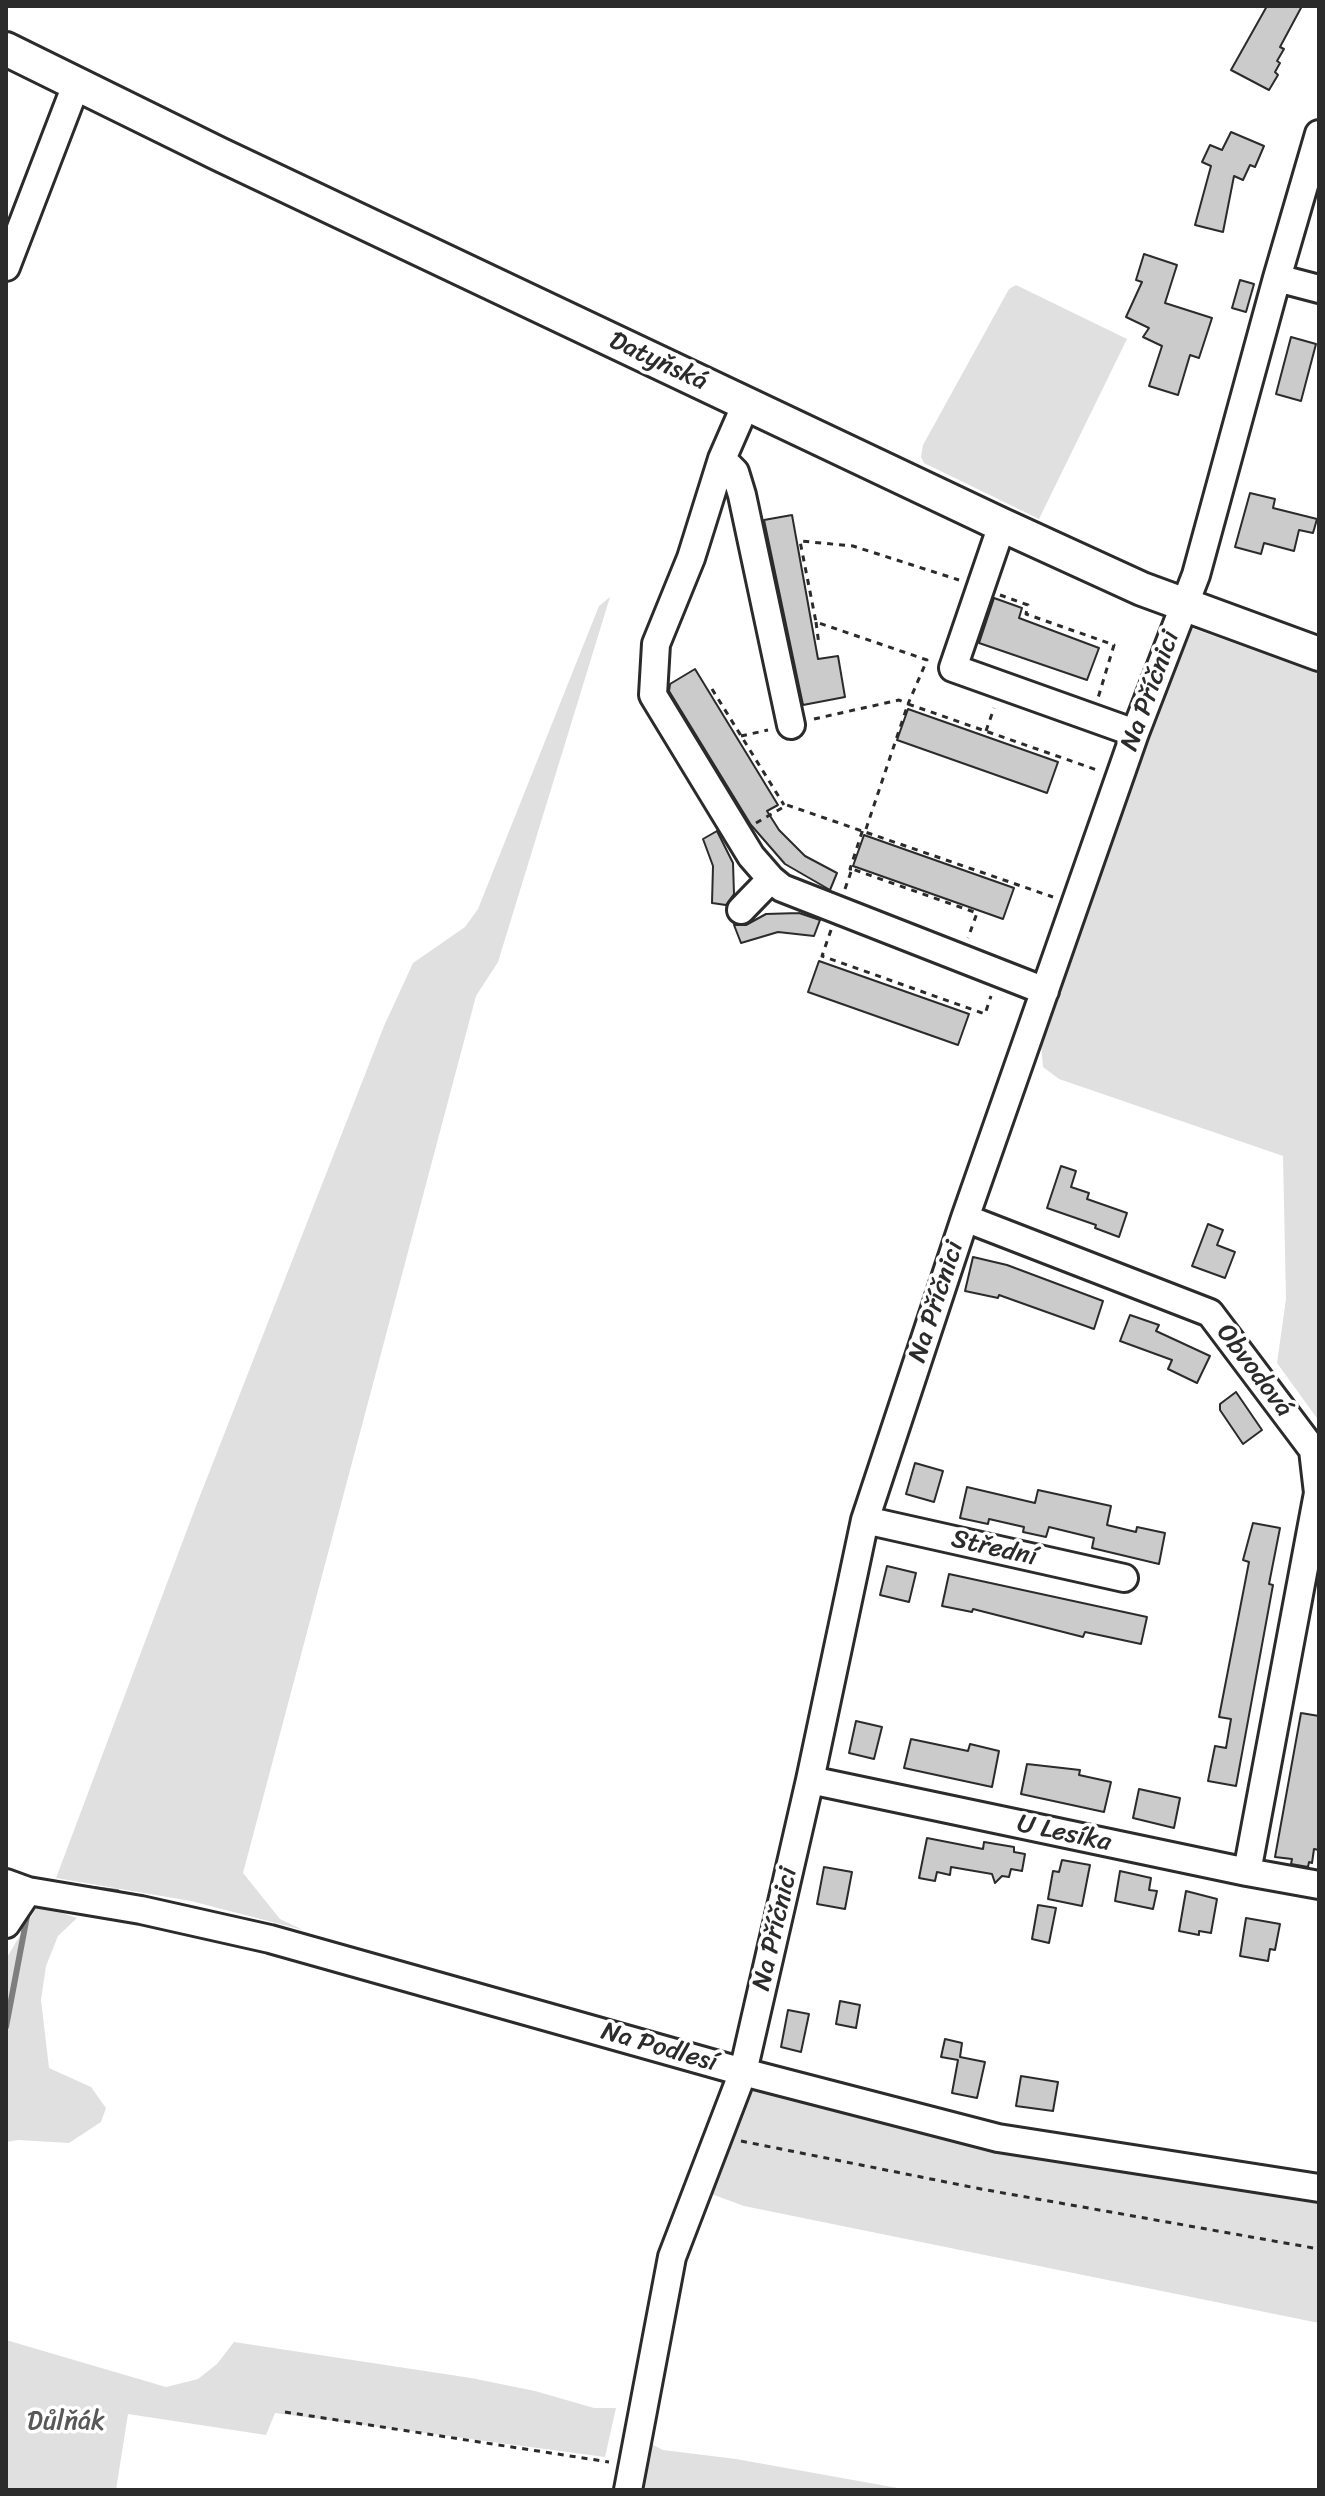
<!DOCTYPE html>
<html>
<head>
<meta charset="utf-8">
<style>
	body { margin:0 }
	#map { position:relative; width:1325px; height:2496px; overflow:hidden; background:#fff; font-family:Sriracha,sans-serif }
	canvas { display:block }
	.frame { position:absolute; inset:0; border:8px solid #2b2b2b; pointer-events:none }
</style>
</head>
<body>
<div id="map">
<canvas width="1325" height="2496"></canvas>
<div class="frame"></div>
</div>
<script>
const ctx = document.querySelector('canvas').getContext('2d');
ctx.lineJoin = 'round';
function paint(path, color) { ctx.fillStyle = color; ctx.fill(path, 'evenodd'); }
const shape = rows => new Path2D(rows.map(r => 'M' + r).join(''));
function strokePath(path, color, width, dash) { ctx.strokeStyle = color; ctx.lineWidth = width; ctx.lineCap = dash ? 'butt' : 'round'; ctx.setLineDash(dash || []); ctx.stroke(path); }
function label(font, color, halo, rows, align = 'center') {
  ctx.font = font + ' Sriracha,sans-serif'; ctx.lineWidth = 7; ctx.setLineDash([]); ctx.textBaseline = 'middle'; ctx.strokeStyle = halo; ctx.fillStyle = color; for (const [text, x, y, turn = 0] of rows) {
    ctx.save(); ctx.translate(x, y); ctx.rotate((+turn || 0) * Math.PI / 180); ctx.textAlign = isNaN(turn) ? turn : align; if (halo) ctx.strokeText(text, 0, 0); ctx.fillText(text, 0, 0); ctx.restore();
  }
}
paint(shape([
	[1016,285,1127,339,1039,519,924,463,921,457,923,445,1009,289],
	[610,597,498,962,476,996,243,1873,280,1919,303,1930,191,1901,56,1878,196,1506,384,1026,413,963,465,927,478,909,599,606],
	[1186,626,1319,674,1319,1421,1277,1363,1286,1299,1283,1156,1059,1079,1043,1067,1041,1044],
	[38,1905,77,1918,58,1936,46,1966,41,2000,49,2068,91,2087,106,2108,101,2122,69,2143,18,2140,6,2142,6,1959],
	[747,2084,1319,2196,1319,2323,744,2206,706,2192],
	[6,2340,166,2387,198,2379,217,2364,234,2342,471,2378,535,2391,594,2408,616,2408,605,2457,275,2413,266,2435,128,2414,116,2490,6,2490],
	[645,2441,663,2450,736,2459,909,2490,641,2490]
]), '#e0e0e0');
strokePath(shape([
	[85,1888,117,1892],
	[6,2027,28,1911]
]), '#7e7e7e', 6);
const building = shape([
	[1267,6,1302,6,1280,47,1284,49,1277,61,1280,63,1275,72,1278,75,1269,90,1231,70,1267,6],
	[1231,132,1264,146,1255,167,1250,165,1243,180,1234,176,1223,232,1195,225,1211,166,1202,162,1210,145,1222,150,1231,132],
	[1144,254,1177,265,1165,303,1212,318,1199,358,1190,355,1178,395,1149,386,1162,346,1143,337,1149,328,1126,317,1142,282,1136,280,1144,254],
	[1240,280,1254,284,1246,312,1232,308,1240,280],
	[1291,337,1316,344,1301,401,1276,394,1291,337],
	[1250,493,1275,499,1273,508,1317,519,1313,533,1299,530,1294,551,1264,543,1261,554,1235,547,1250,493],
	[792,515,818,659,838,656,845,697,803,705,764,520,792,515],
	[994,598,1022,608,1019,618,1099,648,1087,680,979,643,994,598],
	[695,669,778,805,767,811,779,830,805,856,837,873,830,890,785,864,751,825,669,691,670,684,695,669],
	[908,709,1058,762,1047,793,897,740,908,709],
	[717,831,733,863,734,894,726,905,712,903,713,866,703,839,717,831],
	[864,835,1014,888,1003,919,853,866,864,835],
	[799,913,820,920,814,936,778,932,741,943,734,925,746,925,766,914,799,913],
	[819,961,969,1014,958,1045,808,992,819,961],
	[1061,1166,1076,1171,1071,1187,1089,1193,1087,1199,1127,1213,1119,1237,1095,1228,1096,1225,1047,1208,1061,1166],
	[1208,1224,1223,1230,1217,1245,1235,1252,1225,1278,1192,1266,1208,1224],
	[973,1257,1007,1265,1103,1301,1094,1329,999,1295,998,1298,965,1291,973,1257],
	[1130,1315,1159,1325,1156,1331,1210,1356,1197,1383,1168,1369,1172,1360,1120,1341,1130,1315],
	[1236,1392,1262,1430,1243,1444,1220,1410,1220,1404,1236,1392],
	[915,1463,943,1471,934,1502,906,1494,915,1463],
	[967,1487,1035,1503,1038,1490,1111,1506,1107,1525,1136,1532,1137,1527,1165,1533,1159,1564,1092,1548,1094,1538,1049,1527,1046,1537,1023,1532,1024,1527,989,1519,988,1524,960,1518,967,1487],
	[1253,1523,1280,1528,1269,1584,1273,1585,1236,1786,1208,1781,1215,1746,1226,1748,1231,1719,1219,1717,1249,1562,1243,1560,1253,1523],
	[887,1566,916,1573,909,1602,880,1595,887,1566],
	[949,1574,1147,1617,1141,1644,1085,1632,1083,1637,973,1609,972,1612,942,1606,949,1574],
	[1301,1713,1319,1716,1319,1850,1314,1849,1312,1863,1309,1862,1308,1867,1291,1864,1292,1859,1275,1857,1301,1713],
	[856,1721,882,1727,874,1759,849,1753,856,1721],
	[911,1739,968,1751,970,1744,999,1751,992,1787,904,1768,911,1739],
	[1027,1764,1080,1770,1079,1775,1111,1782,1104,1812,1021,1794,1027,1764],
	[1139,1789,1180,1798,1174,1828,1133,1818,1139,1789],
	[927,1838,983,1849,984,1842,1014,1847,1014,1852,1025,1854,1022,1871,1011,1869,1009,1877,1002,1876,995,1883,992,1874,951,1867,950,1875,937,1872,935,1881,919,1878,927,1838],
	[1062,1860,1090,1865,1082,1906,1048,1899,1053,1871,1059,1872,1062,1860],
	[824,1867,852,1872,845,1909,817,1904,824,1867],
	[1120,1871,1151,1878,1149,1890,1157,1891,1153,1909,1115,1901,1120,1871],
	[1186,1891,1217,1899,1211,1933,1199,1931,1199,1935,1179,1931,1186,1891],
	[1038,1905,1056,1908,1049,1943,1032,1939,1038,1905],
	[1246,1918,1280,1924,1275,1950,1270,1949,1268,1961,1240,1956,1246,1918],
	[840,2001,860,2005,856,2028,836,2024,840,2001],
	[788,2010,809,2014,801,2052,781,2047,788,2010],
	[945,2039,962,2043,960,2057,985,2062,977,2098,952,2093,958,2060,941,2057,945,2039],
	[1021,2076,1058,2082,1053,2111,1016,2106,1021,2076]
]);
paint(building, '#cbcbcb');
strokePath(building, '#2b2b2b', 2);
const minor = shape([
	[6,267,76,85],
	[1277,278,1319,289],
	[746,404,722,459,691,558,656,644,653,695,751,856,771,879,782,888,1045,991],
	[722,459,735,472,742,495,791,725],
	[1002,525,953,668,1135,733],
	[741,910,771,879],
	[965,1218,1210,1313,1313,1450,1318,1493,1247,1872],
	[865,1520,1124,1578],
	[810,1780,1247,1872,1319,1885],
	[6,1883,28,1891,141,1910,270,1939,743,2072,998,2138,1319,2188],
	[6,1924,28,1891],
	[628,2490,672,2257,743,2072,810,1780,865,1520,965,1218,1135,733,1196,575,1277,278,1319,134]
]);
const major = shape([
	[6,49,219,154,1002,525,1142,589,1319,654]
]);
strokePath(minor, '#2b2b2b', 32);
strokePath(major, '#2b2b2b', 38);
strokePath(shape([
	[1000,595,1028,605,1026,614,1114,645,1098,698],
	[816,622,819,645],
	[712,689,784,805],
	[814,719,899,700,908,704,927,660,816,622,800,541,853,546,959,580],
	[986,731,994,708],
	[741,736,768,730],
	[756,823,787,805,1053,897],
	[866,829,908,704,1097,770],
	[852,869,850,869,863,829],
	[845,889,852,869,977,913,968,938],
	[831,930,822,956,985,1014,991,996],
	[741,2141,981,2189,1319,2249],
	[285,2412,609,2462]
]), '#2b2b2b', 3, [6, 6]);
strokePath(minor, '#fff', 26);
strokePath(major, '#fff', 32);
label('26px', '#2b2b2b', '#fff', [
	["Datyňská",658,362,25],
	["Na Příčnici",1151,691,-70],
	["Na Příčnici",937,1302,-72],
	["Obvodová",1254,1371,53],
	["Střední",994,1549,13],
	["U Lesíka",1064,1834,12],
	["Na Příčnici",776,1929,-77],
	["Na Podlesí",659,2048,16]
]);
label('26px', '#585858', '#fff', [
	["Důlňák",66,2422]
]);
</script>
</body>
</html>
